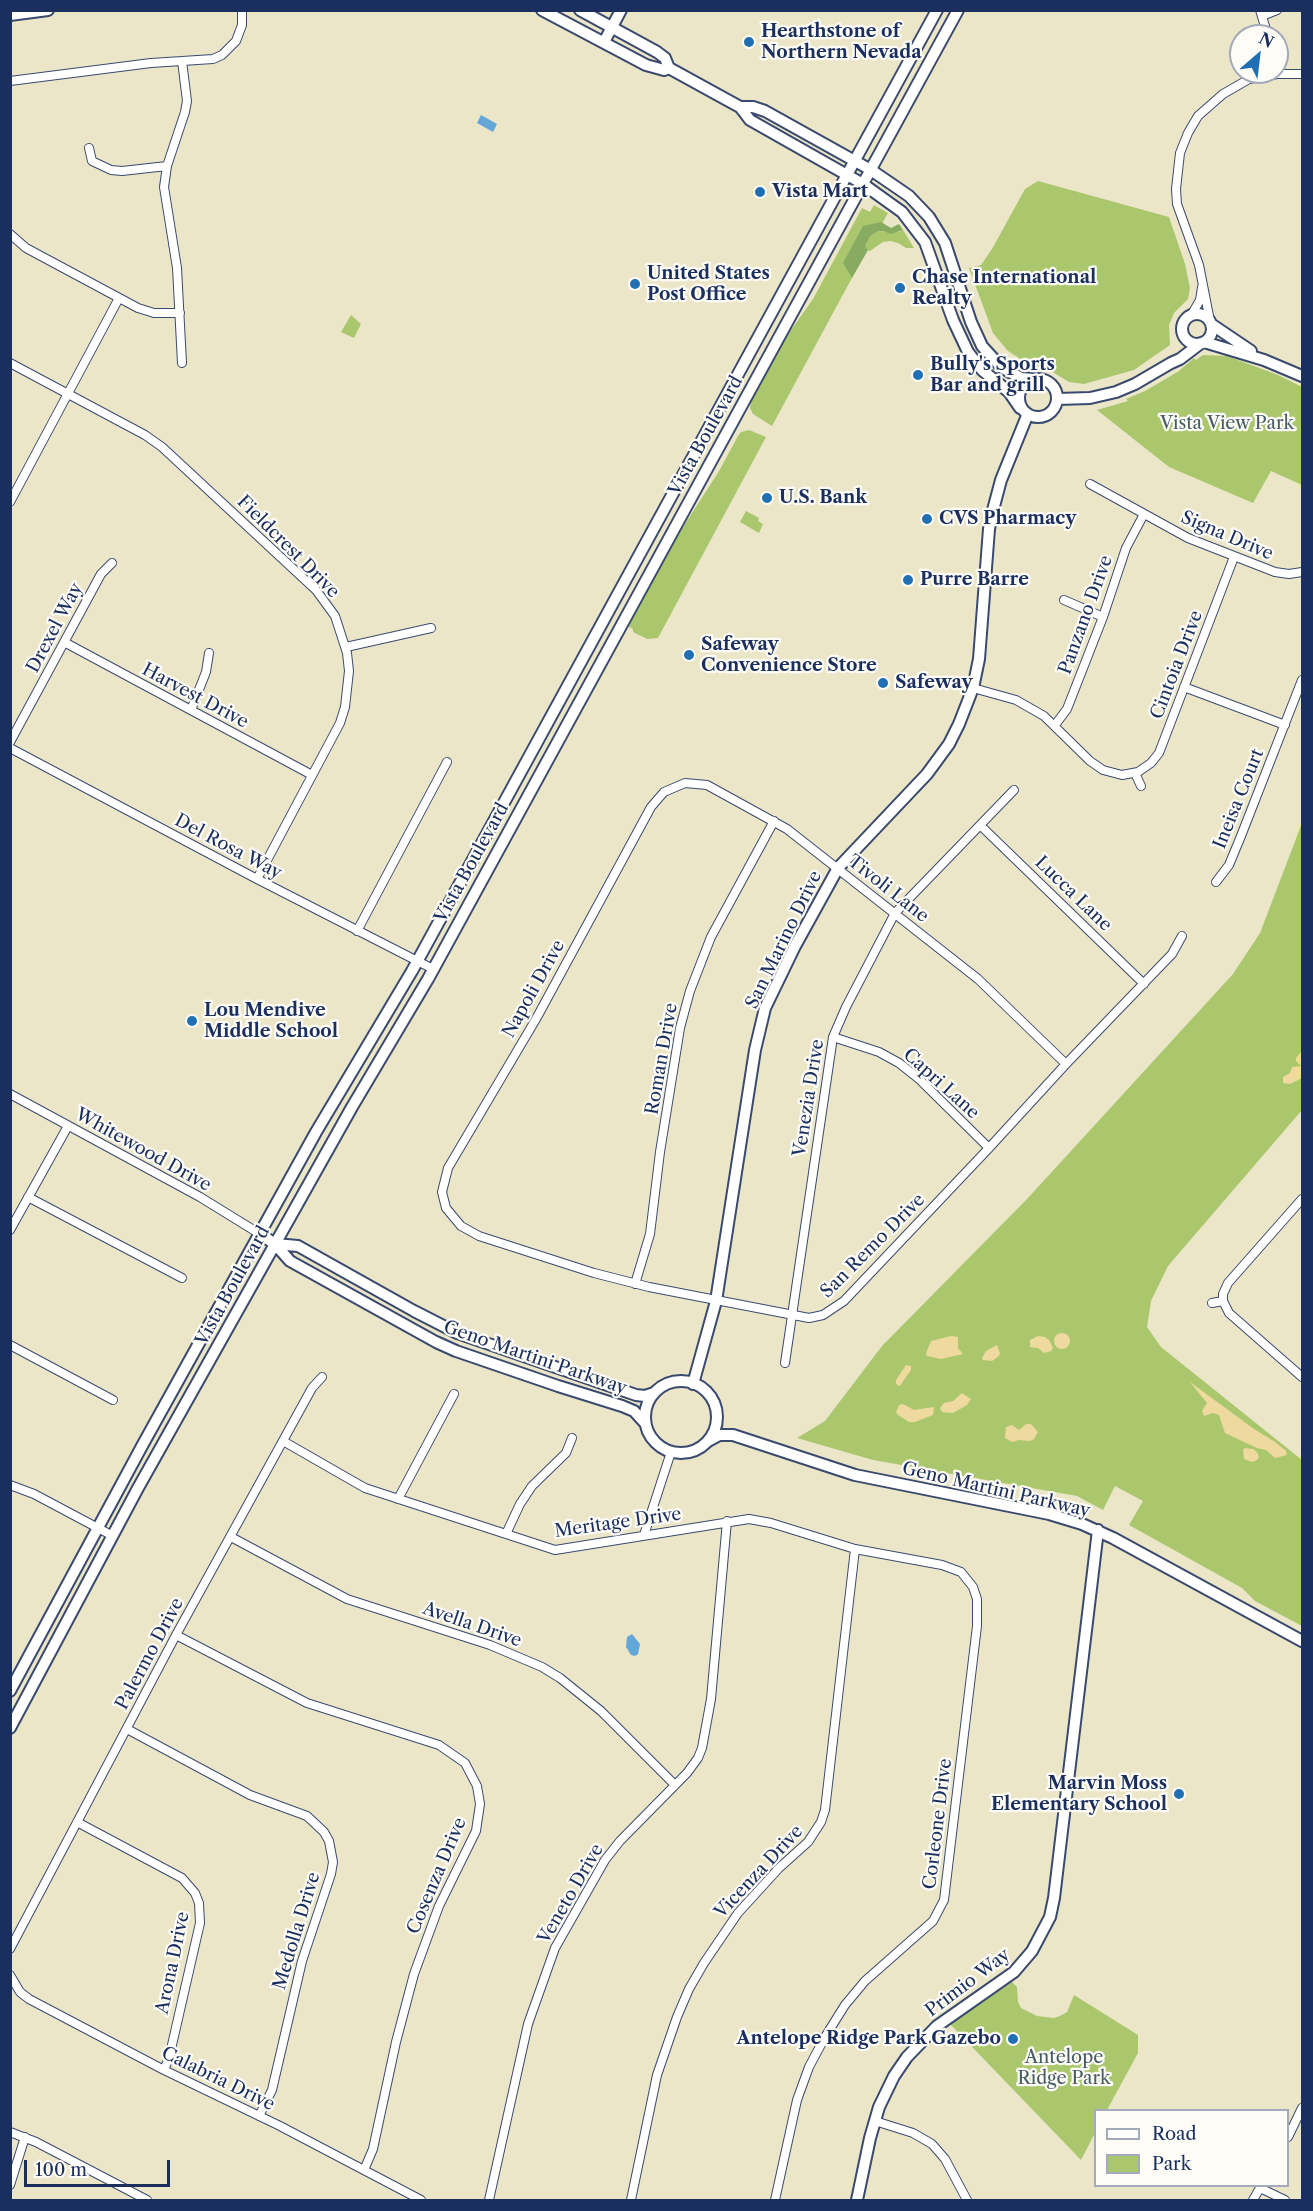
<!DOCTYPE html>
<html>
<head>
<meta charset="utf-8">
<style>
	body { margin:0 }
	#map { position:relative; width:1313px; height:2211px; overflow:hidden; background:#ece6c9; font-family:"Libre Caslon Text",serif }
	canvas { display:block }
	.frame { position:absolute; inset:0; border:12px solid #1b2f5e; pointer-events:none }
	.legend { position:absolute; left:1094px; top:2109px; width:195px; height:78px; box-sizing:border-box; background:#fdfcf7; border:2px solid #a3aaba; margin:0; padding:8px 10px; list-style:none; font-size:18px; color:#1b2f5e }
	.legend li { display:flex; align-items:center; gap:12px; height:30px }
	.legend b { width:30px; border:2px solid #a3aaba }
	.north { position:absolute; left:1229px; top:24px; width:60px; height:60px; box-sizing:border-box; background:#fdfcf7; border:2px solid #a3aaba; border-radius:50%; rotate:28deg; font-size:16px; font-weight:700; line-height:24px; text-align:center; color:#1b2f5e }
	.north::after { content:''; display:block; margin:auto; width:21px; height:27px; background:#1f6fb2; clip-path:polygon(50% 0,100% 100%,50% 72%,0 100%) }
	.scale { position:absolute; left:24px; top:2160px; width:146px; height:27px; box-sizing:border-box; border:3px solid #1b2f5e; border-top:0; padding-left:8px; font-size:18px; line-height:21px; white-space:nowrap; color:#1b2f5e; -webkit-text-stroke:4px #fdfcf7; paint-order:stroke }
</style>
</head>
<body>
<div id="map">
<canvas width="1313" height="2211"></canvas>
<div class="frame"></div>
<ul class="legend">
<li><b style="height:8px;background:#fff"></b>Road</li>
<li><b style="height:16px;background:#aac76e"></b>Park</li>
</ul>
<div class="north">N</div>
<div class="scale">100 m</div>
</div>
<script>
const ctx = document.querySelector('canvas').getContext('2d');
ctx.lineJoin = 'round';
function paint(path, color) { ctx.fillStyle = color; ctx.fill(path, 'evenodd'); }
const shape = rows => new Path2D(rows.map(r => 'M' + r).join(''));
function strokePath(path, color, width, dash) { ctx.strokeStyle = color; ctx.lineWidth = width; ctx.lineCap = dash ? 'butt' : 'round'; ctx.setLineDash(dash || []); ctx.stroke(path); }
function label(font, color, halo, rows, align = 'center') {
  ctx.font = font + ' "Libre Caslon Text",serif'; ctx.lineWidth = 4.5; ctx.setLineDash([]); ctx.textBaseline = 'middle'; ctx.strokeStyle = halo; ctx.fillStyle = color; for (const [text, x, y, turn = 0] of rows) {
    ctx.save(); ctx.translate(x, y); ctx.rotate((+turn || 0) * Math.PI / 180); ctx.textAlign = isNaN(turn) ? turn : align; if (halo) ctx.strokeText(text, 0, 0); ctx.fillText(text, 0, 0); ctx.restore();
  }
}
paint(shape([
	[1038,181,1169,217,1185,264,1190,288,1188,299,1174,313,1169,325,1170,345,1134,370,1084,384,1069,382,1051,371,1025,362,1008,351,993,333,969,268,981,265,992,249,1025,189],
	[874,205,888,213,878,231,899,232,903,230,914,248,906,248,898,243,890,241,883,242,870,251,867,250,772,426,753,414,750,408,751,401,786,337,813,299,862,208,870,212],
	[351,315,361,324,354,338,341,332],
	[1203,355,1227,356,1238,360,1278,375,1302,387,1302,485,1271,471,1253,503,1169,467,1097,410,1128,401,1126,399,1145,391,1179,371,1194,358,1196,360],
	[749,430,766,437,658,638,647,639,633,632,633,629,629,627,630,622,678,535,719,471,738,436,741,432],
	[746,511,759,518,758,521,763,524,759,533,740,522],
	[1302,823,1302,1110,1168,1266,1151,1301,1147,1327,1161,1347,1302,1460,1302,1626,1255,1601,1242,1588,1129,1525,1143,1501,1115,1486,1103,1510,1077,1496,873,1460,797,1438,825,1421,882,1346,1027,1199,1233,974,1260,933],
	[1012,1982,1017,1987,1018,2002,1021,2008,1037,2016,1054,2018,1060,2016,1067,2012,1074,1995,1138,2035,1138,2053,1107,2110,1096,2110,1095,2133,1081,2160,950,2024]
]), '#aac76e');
paint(shape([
	[881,222,891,228,899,224,903,230,891,234,883,231,878,231,870,236,865,246,868,250,852,278,843,263,863,226]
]), '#87ac61');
paint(shape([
	[1302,1051,1302,1078,1290,1084,1283,1083,1283,1077,1290,1073,1292,1067,1301,1066,1296,1061,1296,1058],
	'1054 1341a8 8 0 1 1 16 0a8 8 0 1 1-16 0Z',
	[951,1336,958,1337,958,1348,963,1354,941,1359,927,1356,926,1353,931,1341],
	[1038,1336,1045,1337,1049,1340,1053,1348,1051,1351,1044,1353,1038,1348,1030,1347,1030,1340],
	[997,1345,1000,1353,999,1356,992,1361,983,1360,982,1358,986,1351],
	[906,1365,911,1366,911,1370,900,1386,896,1384,896,1380],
	[1190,1382,1254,1429,1275,1442,1286,1451,1287,1455,1275,1458,1266,1450,1257,1448,1225,1433,1219,1415,1213,1413,1204,1416,1202,1411,1207,1403],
	[962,1393,971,1399,967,1405,953,1413,942,1412,940,1408,944,1403,953,1401],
	[903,1404,914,1410,934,1407,933,1415,915,1422,909,1422,898,1415,896,1412,899,1405],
	[1026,1424,1031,1424,1038,1432,1034,1439,1030,1441,1019,1440,1012,1442,1005,1438,1006,1427,1012,1425,1019,1430],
	[1245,1448,1253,1449,1257,1452,1259,1457,1257,1460,1252,1462,1244,1459,1243,1450]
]), '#eeda9e');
paint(shape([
	[481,115,497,124,493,132,477,123],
	[632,1634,640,1644,638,1654,635,1656,631,1655,626,1647,627,1637]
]), '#63a7d8');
const street = shape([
	[1260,10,1268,36],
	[1262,16,1277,10],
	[182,61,187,101,185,112,167,166,164,187,177,268,182,363],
	[10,81,151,63,213,59,222,55,236,41,242,25,242,10],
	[89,148,92,161,111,170,122,171,167,166],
	[10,234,26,248,138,308,154,313,180,313],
	[1192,314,1200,300,1202,287],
	[1210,321,1199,265,1177,204,1176,189,1180,153,1188,133,1198,116,1223,94,1249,79,1277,74,1302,74],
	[10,363,145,435,162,447,316,590,335,616,347,653,349,671,345,707,340,723,257,879],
	[1090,484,1188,538,1275,572,1289,574,1302,572],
	[10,502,119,298],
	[1064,600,1103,617],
	[64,642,312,775],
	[346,647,431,628],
	[1184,687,1285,725],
	[973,688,1016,700,1044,716,1090,761,1103,770,1122,775,1138,772,1151,763,1159,753,1234,557],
	[191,710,206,672,209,653],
	[1055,725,1067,709,1103,617,1126,548,1144,514],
	[10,742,101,574,112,563],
	[10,748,257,879,433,969],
	[1135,773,1141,786],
	[981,826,1144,984],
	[1216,882,1229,865,1241,836,1302,680],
	[357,931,447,762],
	[833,1037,879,1052,899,1063,918,1078,989,1148],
	[1066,1064,978,979,787,829,707,785,685,783,664,792,651,807,536,1019,448,1168,442,1192,446,1208,461,1226,479,1236,594,1273,649,1287,809,1318,823,1315,844,1301,989,1148,1066,1064,1172,954,1182,936],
	[10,1094,200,1197,260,1234],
	[28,1197,182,1278],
	[1302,1199,1228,1283,1223,1294,1223,1301,1229,1313,1302,1377],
	[10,1230,68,1126],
	[635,1284,650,1234,660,1152,680,1028,690,991,711,937,774,821],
	[1212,1303,1223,1301],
	[10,1345,113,1400],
	[785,1363,833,1037,846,1007,895,913,1014,790],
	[283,1441,365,1488,555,1550,749,1519,771,1523,855,1549,942,1565,961,1572,973,1587,977,1599,977,1626,944,1900,933,1921,865,1981,845,2005,825,2037,809,2067,797,2100,775,2200],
	[10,1485,34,1494,113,1536],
	[398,1499,454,1394],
	[506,1534,520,1504,532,1486,566,1453,572,1438],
	[644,1535,671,1452],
	[231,1537,347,1599,490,1645,542,1667,560,1678,601,1711,675,1785],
	[176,1635,307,1703,439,1745,465,1763,477,1786,480,1804,476,1831,439,1906,414,1974,396,2042,373,2149,364,2170],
	[127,1729,250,1795,307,1816,324,1832,329,1841,333,1862,331,1874,302,1961,272,2090,259,2116],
	[77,1822,182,1878,195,1893,199,1903,200,1923,169,2058,164,2070],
	[10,1949,176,1635,312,1388,322,1377],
	[10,1975,20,1992,29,1999,164,2070,280,2126,421,2200],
	[875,2121,913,2133,932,2144,945,2159,967,2200],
	[10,2132,36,2142,147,2200],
	[1288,2137,1302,2108],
	[10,2185,25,2137],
	[1260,2188,1285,2200],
	[489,2200,528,2024,555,1948,605,1860,620,1841,687,1773,698,1758,702,1748,711,1699,727,1521],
	[631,2200,657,2075,677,2017,689,1989,704,1963,738,1913,779,1868,808,1842,821,1822,825,1810,855,1549],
	[1253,2200,1261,2186]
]);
const secondary = shape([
	[542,10,646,65,664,70,669,68],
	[580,10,657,52,665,58,669,68,740,107,753,107,765,111,871,170,909,196,929,217,945,243,971,322,982,346,1001,367,1021,378,1033,379],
	[10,15,48,10],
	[604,42,621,10],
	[740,107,750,120,863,184,902,212,925,242,953,320,968,352,982,370,1009,392,1020,408],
	'1182 329a15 15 0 1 1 30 0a15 15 0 1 1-30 0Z',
	[1211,324,1251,351],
	[1204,342,1264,360,1302,376],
	'1019 398a19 19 0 1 1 38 0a19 19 0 1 1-38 0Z',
	[1057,399,1090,398,1116,392,1135,384,1171,363,1180,359,1201,343],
	[260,1234,275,1244,290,1261,436,1342,456,1351,558,1386,622,1406,634,1411,644,1422],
	[275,1244,298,1246,414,1311,457,1333,636,1395,645,1396,654,1393],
	'645 1417a36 36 0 1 1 72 0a36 36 0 1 1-72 0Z',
	[693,1384,716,1301,755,1050,765,1008,795,946,838,868,927,774,949,744,959,724,973,688,979,659,989,529,993,510,1001,480,1027,416],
	[708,1441,719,1435,733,1435,855,1475,1049,1514,1082,1524,1113,1538,1302,1641],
	[10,1691,142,1446,316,1132,412,971,937,10],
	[10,1728,138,1488,352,1107,428,979,958,10],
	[857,2200,870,2138,879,2107,894,2076,907,2057,937,2026,1014,1972,1032,1951,1050,1917,1054,1898,1098,1530]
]);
strokePath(street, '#3a4a6e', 10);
strokePath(secondary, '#3a4a6e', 14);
strokePath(street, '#fff', 8);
strokePath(secondary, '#fff', 10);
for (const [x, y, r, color] of [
	[749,42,6,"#1f6fb2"],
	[760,192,6,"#1f6fb2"],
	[635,284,6,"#1f6fb2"],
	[900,288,6,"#1f6fb2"],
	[918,375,6,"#1f6fb2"],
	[767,498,6,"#1f6fb2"],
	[927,519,6,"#1f6fb2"],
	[908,580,6,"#1f6fb2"],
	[689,655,6,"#1f6fb2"],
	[883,683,6,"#1f6fb2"],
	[192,1021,6,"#1f6fb2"],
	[1179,1794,6,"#1f6fb2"],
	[1013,2039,6,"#1f6fb2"]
]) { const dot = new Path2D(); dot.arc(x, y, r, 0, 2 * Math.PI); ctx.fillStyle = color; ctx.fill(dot); strokePath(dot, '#fdfcf7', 2); }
label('bold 18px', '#1b2f5e', '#fdfcf7', [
	["Hearthstone of",761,32],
	["Northern Nevada",761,53],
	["Vista Mart",772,192],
	["United States",647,274],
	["Post Office",647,295],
	["Chase International",912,278],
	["Realty",912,299],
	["Bully's Sports",930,365],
	["Bar and grill",930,386],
	["U.S. Bank",779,498],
	["CVS Pharmacy",939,519],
	["Purre Barre",920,580],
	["Safeway",701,645],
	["Convenience Store",701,666],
	["Safeway",895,683],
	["Lou Mendive",204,1011],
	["Middle School",204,1032],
	["Marvin Moss",1167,1784,"right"],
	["Elementary School",1167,1805,"right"],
	["Antelope Ridge Park Gazebo",1001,2039,"right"]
], 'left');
label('18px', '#465d63', '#fdfcf7', [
	["Vista View Park",1227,424],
	["Antelope",1064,2058],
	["Ridge Park",1064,2079]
]);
label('18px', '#1b2f5e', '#fdfcf7', [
	["Vista Boulevard",706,436,-61],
	["Signa Drive",1227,536,23],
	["Fieldcrest Drive",288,547,45],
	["Panzano Drive",1086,615,-70],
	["Drexel Way",55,628,-62],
	["Cintoia Drive",1177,665,-69],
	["Harvest Drive",195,696,28],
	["Ineisa Court",1239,799,-68],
	["Del Rosa Way",228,847,28],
	["Vista Boulevard",472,863,-61],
	["Tivoli Lane",888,889,38],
	["Lucca Lane",1073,894,44],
	["San Marino Drive",784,940,-64],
	["Napoli Drive",534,989,-61],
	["Roman Drive",662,1059,-80],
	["Capri Lane",941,1084,42],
	["Venezia Drive",809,1098,-81],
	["Whitewood Drive",143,1150,29],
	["San Remo Drive",873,1246,-45],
	["Vista Boulevard",233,1286,-61],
	["Geno Martini Parkway",535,1358,19],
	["Geno Martini Parkway",996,1490,13],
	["Meritage Drive",618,1523,-8],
	["Avella Drive",472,1625,19],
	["Palermo Drive",150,1654,-62],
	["Corleone Drive",938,1824,-83],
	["Vicenza Drive",759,1872,-47],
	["Cosenza Drive",437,1876,-67],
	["Veneto Drive",571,1894,-60],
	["Medolla Drive",297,1931,-73],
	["Arona Drive",173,1963,-78],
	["Primio Way",968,1983,-37],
	["Calabria Drive",218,2079,26]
]);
</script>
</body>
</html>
